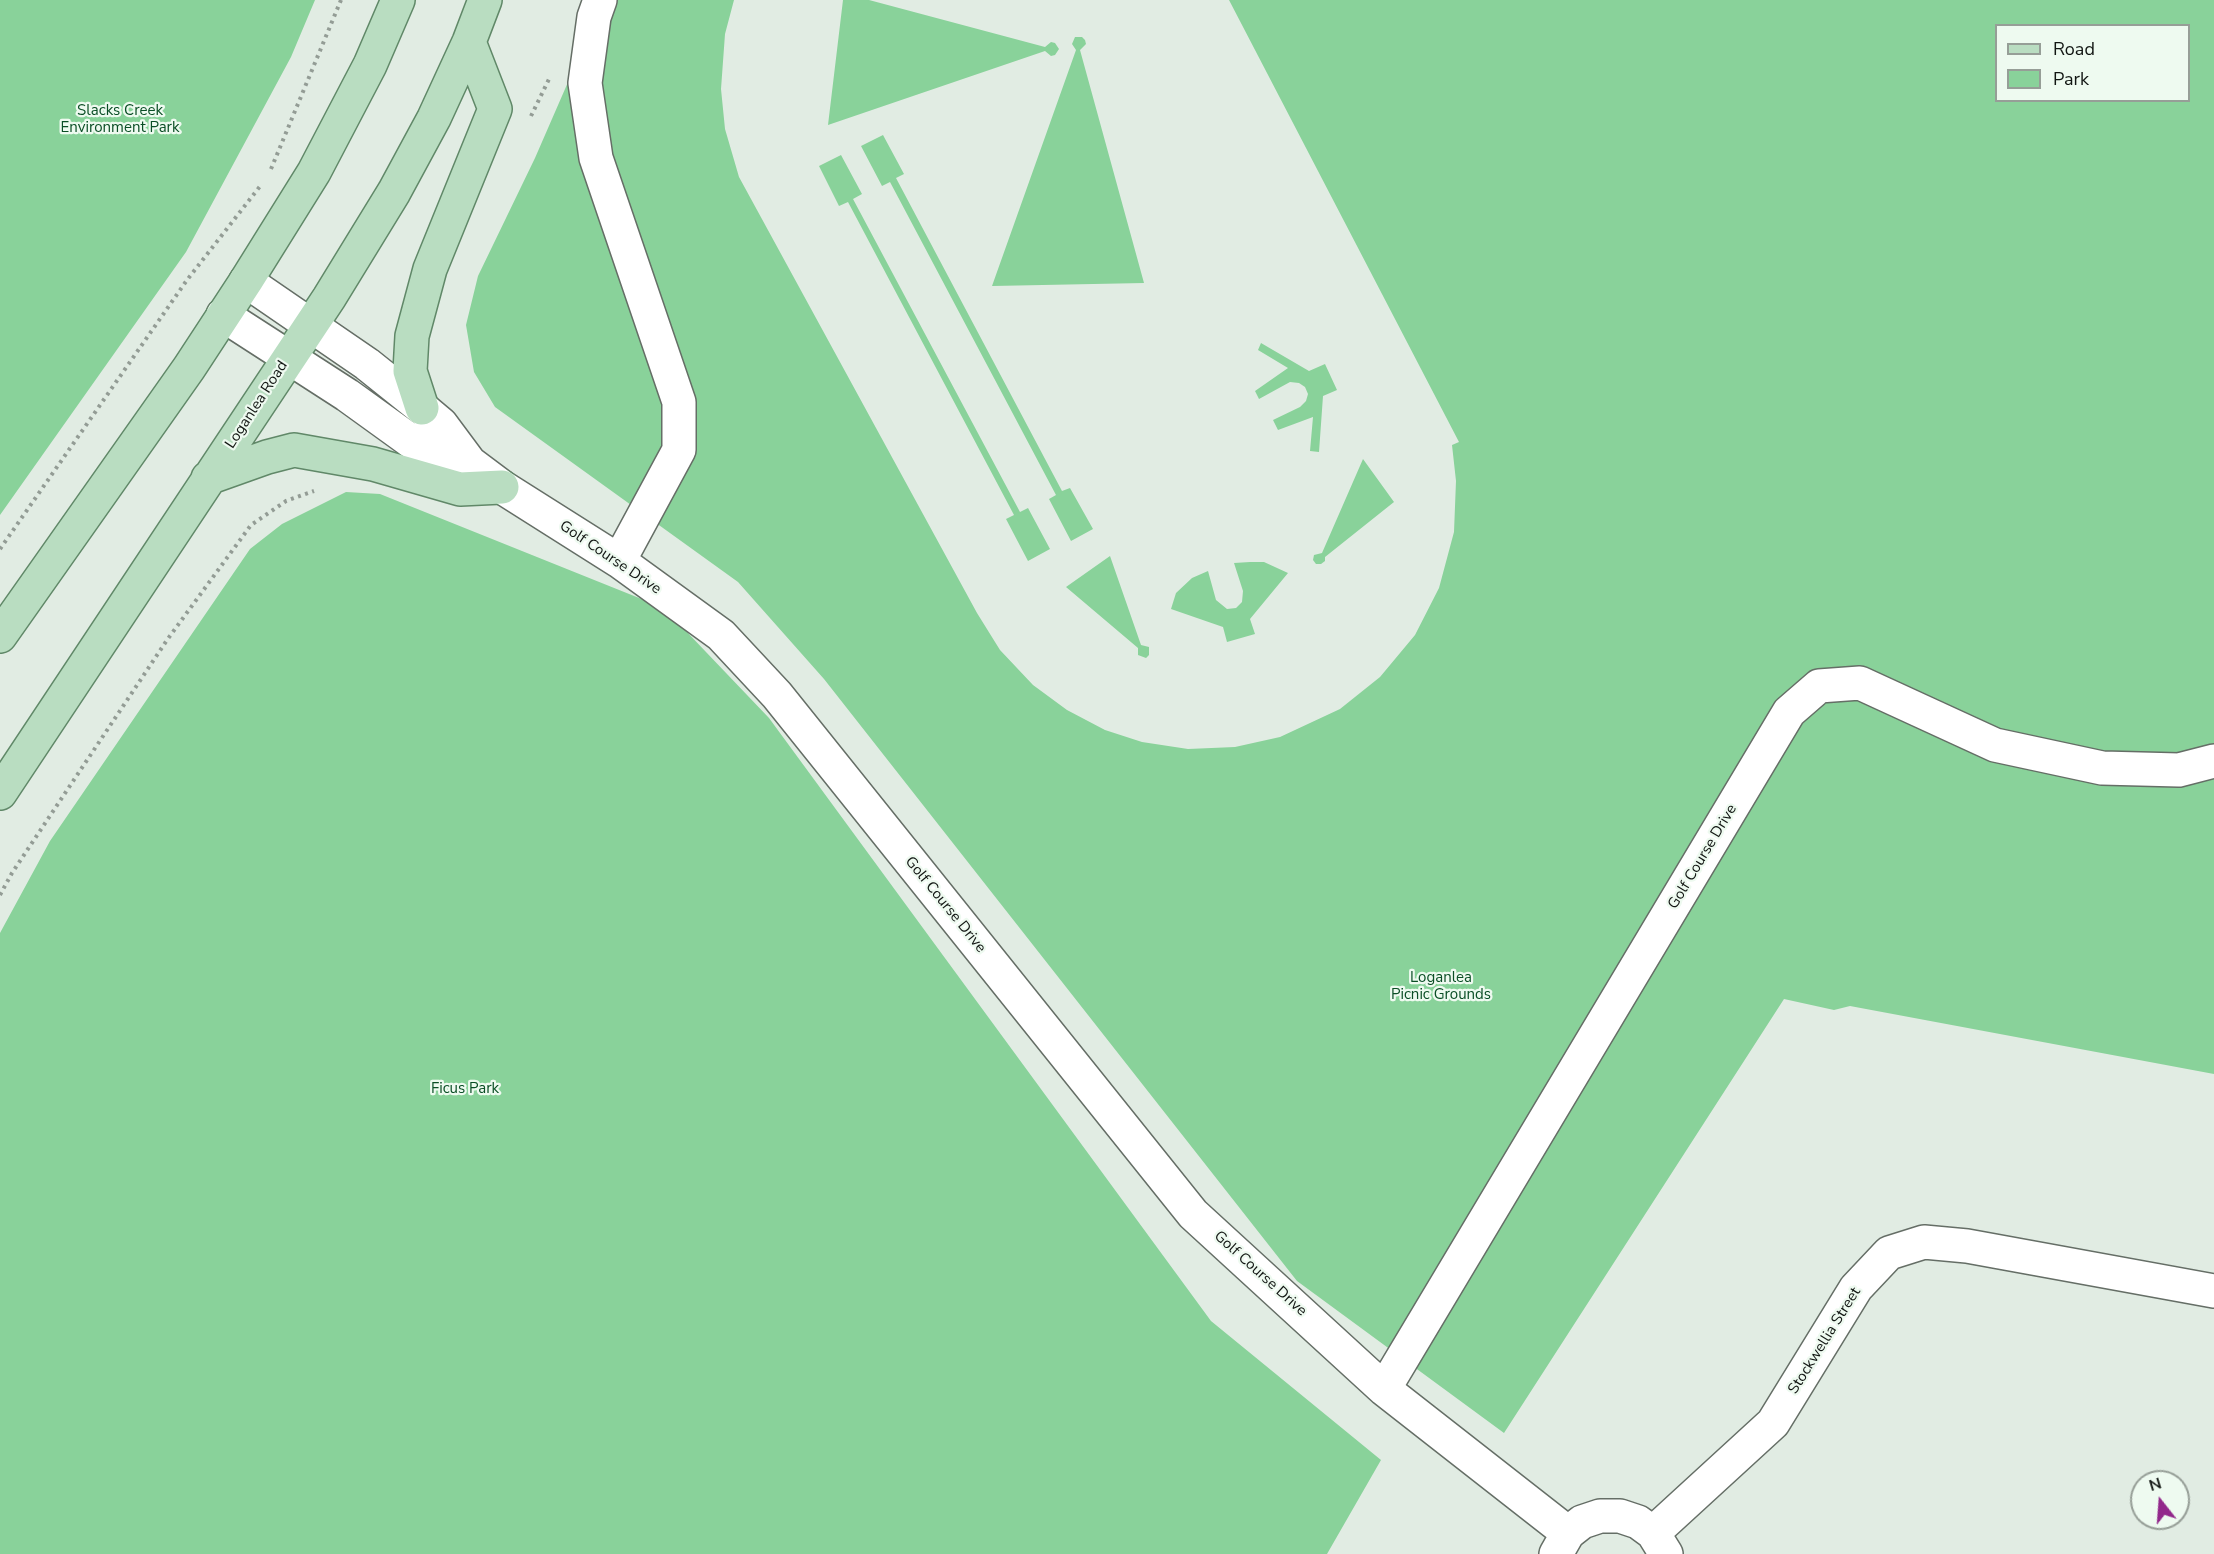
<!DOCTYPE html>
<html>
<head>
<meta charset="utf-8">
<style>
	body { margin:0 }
	#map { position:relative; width:2214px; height:1554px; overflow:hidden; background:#e1ece3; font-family:"Nunito Sans",sans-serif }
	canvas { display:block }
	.legend { position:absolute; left:1995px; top:24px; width:195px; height:78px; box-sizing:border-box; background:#eefaf0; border:2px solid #969e97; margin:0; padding:8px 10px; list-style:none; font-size:18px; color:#111512 }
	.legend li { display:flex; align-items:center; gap:12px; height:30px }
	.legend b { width:30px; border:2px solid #969e97 }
	.north { position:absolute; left:2130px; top:1470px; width:60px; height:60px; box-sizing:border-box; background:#eefaf0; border:2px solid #969e97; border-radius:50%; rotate:343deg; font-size:16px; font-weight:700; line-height:24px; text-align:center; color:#111512 }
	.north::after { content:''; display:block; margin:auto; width:21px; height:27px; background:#92288b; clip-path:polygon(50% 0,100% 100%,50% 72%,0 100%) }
</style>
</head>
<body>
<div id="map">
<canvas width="2214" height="1554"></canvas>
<ul class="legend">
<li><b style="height:8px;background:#b9ddc1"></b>Road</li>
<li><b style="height:16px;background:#89d29a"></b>Park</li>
</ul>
<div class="north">N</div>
</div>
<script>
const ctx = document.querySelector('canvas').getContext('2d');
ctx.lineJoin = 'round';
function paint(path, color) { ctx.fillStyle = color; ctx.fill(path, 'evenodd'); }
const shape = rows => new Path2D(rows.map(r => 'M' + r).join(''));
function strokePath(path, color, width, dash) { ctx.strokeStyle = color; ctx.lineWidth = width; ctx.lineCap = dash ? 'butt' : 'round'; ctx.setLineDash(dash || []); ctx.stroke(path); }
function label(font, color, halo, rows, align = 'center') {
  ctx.font = font + ' "Nunito Sans",sans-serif'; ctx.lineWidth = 4.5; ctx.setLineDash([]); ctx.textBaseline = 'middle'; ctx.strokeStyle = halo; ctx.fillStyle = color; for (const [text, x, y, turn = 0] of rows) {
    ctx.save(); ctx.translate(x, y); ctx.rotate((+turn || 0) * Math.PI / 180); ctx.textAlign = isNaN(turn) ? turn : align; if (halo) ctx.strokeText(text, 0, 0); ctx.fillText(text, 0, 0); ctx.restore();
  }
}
paint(shape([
	[0,0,315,0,291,57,186,252,0,515],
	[595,0,734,0,725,34,721,89,725,129,739,177,977,613,1000,650,1033,685,1067,710,1105,730,1142,742,1188,749,1235,747,1280,737,1340,709,1380,677,1415,635,1439,588,1454,532,1456,481,1452,445,1459,442,1229,0,2214,0,2214,1074,1850,1006,1834,1010,1784,999,1504,1433,1297,1281,824,679,738,582,495,407,474,372,466,325,478,276,535,158,582,50],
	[1996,26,2188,26,2188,100,1996,100],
	[843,0,869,0,1045,47,1051,42,1055,43,1059,49,1055,55,1051,56,1045,51,828,125],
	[1075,37,1082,37,1085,40,1086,44,1080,50,1144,283,992,286,1076,50,1072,44],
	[883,135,904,174,896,178,1062,491,1070,488,1093,529,1071,541,1049,499,1056,495,890,182,882,186,861,146],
	[841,155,862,194,853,199,1020,512,1028,508,1050,549,1028,561,1006,519,1014,515,848,202,839,206,819,166],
	[1261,343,1309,371,1325,364,1337,390,1323,396,1319,452,1310,451,1313,417,1278,430,1273,420,1300,407,1306,401,1308,394,1305,387,1299,383,1290,382,1259,399,1255,391,1288,368,1258,350],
	[1363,459,1394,502,1325,557,1325,561,1321,564,1316,564,1313,560,1314,555,1322,553],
	[346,492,380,494,664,608,769,718,1211,1321,1381,1460,1327,1554,0,1554,0,933,50,841,250,549,282,524],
	[1110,556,1141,645,1149,647,1149,655,1146,658,1138,655,1138,648,1066,587],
	[1250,562,1264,562,1288,573,1250,619,1255,634,1227,642,1223,627,1171,609,1176,593,1192,578,1208,571,1216,600,1227,609,1236,608,1242,602,1243,591,1234,563]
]), '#89d29a');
const minor = shape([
	[600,0,594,17,585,83,596,158,679,402,679,450,619,561],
	[246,281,367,364,422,408,441,424,470,463,502,487,619,561,721,635,777,695,1193,1214,1384,1389,1568,1533],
	[223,315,347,395,419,447,470,463],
	[1384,1389,1789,712,1819,686,1860,683,1995,745,2102,768,2179,770,2214,761],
	[1653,1533,1773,1423,1856,1288,1889,1253,1924,1242,1967,1246,2214,1291],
	[1556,1554,1568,1533,1582,1522,1600,1516,1620,1516,1638,1522,1653,1533,1666,1554]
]);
const major = shape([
	[422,408,410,371,412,336,430,269,495,109,469,42],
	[208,478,267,457,294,450,373,464,460,489,502,487],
	[0,636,189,368,246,281,314,172,370,65,398,0],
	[0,793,329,298,394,192,434,118,469,42,485,0]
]);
strokePath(minor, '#656e66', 36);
strokePath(major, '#608868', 36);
strokePath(shape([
	[531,116,549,79],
	[271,169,341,0],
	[0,549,187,280,261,185],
	[0,895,12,873,167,640,251,525,286,501,314,491]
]), '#939c95', 4, [3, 4.5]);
strokePath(minor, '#fff', 33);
strokePath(major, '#b9ddc1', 33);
label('15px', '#0a4e25', '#eefaf0', [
	["Slacks Creek",120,111],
	["Environment Park",120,128],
	["Loganlea",1441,978],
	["Picnic Grounds",1441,995],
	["Ficus Park",465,1089]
]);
label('15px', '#111512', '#eefaf0', [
	["Loganlea Road",257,405,-57],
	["Golf Course Drive",610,558,34],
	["Golf Course Drive",1703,857,-59],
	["Golf Course Drive",945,905,51],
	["Golf Course Drive",1260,1274,42],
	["Stockwellia Street",1825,1341,-58]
]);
</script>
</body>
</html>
